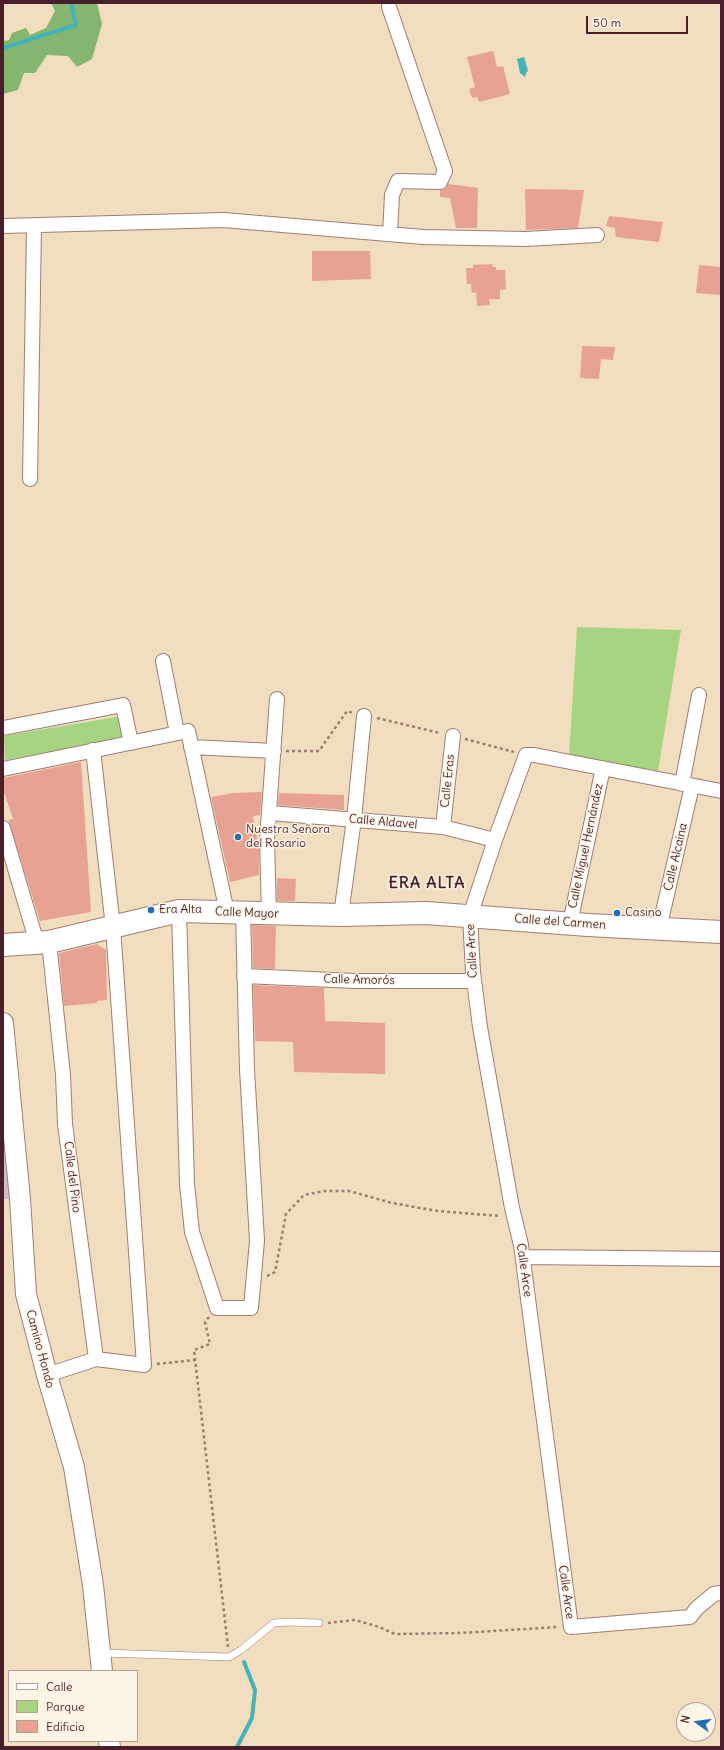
<!DOCTYPE html>
<html>
<head>
<meta charset="utf-8">
<style>
	body { margin:0 }
	#map { position:relative; width:724px; height:1750px; overflow:hidden; background:#f1debe; font-family:Delius,sans-serif }
	canvas { display:block }
	.frame { position:absolute; inset:0; border:4px solid #4a1f2b; pointer-events:none }
	.legend { position:absolute; left:8px; top:1670px; width:130px; height:72px; box-sizing:border-box; background:#fcf5e5; border:1px solid #b59f9b; margin:0; padding:5px 7px; list-style:none; font-size:12px; color:#4a1f2b }
	.legend li { display:flex; align-items:center; gap:8px; height:20px }
	.legend b { width:20px; border:1px solid #b59f9b }
	.north { position:absolute; left:676px; top:1702px; width:40px; height:40px; box-sizing:border-box; background:#fcf5e5; border:1px solid #b59f9b; border-radius:50%; rotate:284deg; font-size:11px; font-weight:700; line-height:16px; text-align:center; color:#4a1f2b }
	.north::after { content:''; display:block; margin:auto; width:14px; height:18px; background:#1f6fb2; clip-path:polygon(50% 0,100% 100%,50% 72%,0 100%) }
	.scale { position:absolute; left:586px; top:16px; width:102px; height:18px; box-sizing:border-box; border:2px solid #4a1f2b; border-top:0; padding-left:5px; font-size:12px; line-height:14px; white-space:nowrap; color:#4a1f2b; -webkit-text-stroke:3px #fcf5e5; paint-order:stroke }
</style>
</head>
<body>
<div id="map">
<canvas width="724" height="1750"></canvas>
<div class="frame"></div>
<ul class="legend">
<li><b style="height:5px;background:#fff"></b>Calle</li>
<li><b style="height:11px;background:#a7d481"></b>Parque</li>
<li><b style="height:11px;background:#e7a291"></b>Edificio</li>
</ul>
<div class="north">N</div>
<div class="scale">50 m</div>
</div>
<script>
const ctx = document.querySelector('canvas').getContext('2d');
ctx.lineJoin = 'round';
function paint(path, color) { ctx.fillStyle = color; ctx.fill(path, 'evenodd'); }
const shape = rows => new Path2D(rows.map(r => 'M' + r).join(''));
function strokePath(path, color, width, dash) { ctx.strokeStyle = color; ctx.lineWidth = width; ctx.lineCap = dash ? 'butt' : 'round'; ctx.setLineDash(dash || []); ctx.stroke(path); }
function label(font, color, halo, rows, align = 'center') {
  ctx.font = font + ' Delius,sans-serif'; ctx.lineWidth = 3; ctx.setLineDash([]); ctx.textBaseline = 'middle'; ctx.strokeStyle = halo; ctx.fillStyle = color; for (const [text, x, y, turn = 0] of rows) {
    ctx.save(); ctx.translate(x, y); ctx.rotate((+turn || 0) * Math.PI / 180); ctx.textAlign = isNaN(turn) ? turn : align; if (halo) ctx.strokeText(text, 0, 0); ctx.fillText(text, 0, 0); ctx.restore();
  }
}
paint(shape([
	[3,1023,20,1199,3,1199]
]), '#d1bdca');
paint(shape([
	[577,627,681,630,658,771,569,756],
	[122,716,125,739,5,760,4,736]
]), '#a7d481');
paint(shape([
	[51,3,97,3,102,24,92,59,77,67,68,56,47,55,35,73,24,73,18,90,3,94,3,41,9,40,12,33,26,28,30,35,46,28,55,11]
]), '#85b66f');
paint(shape([
	[524,57,528,71,526,73,525,77,520,73,517,59]
]), '#43b3bb');
strokePath(shape([
	[3,48,76,25,71,3],
	[237,1747,252,1718,255,1690,244,1662]
]), '#43b3bb', 4);
paint(shape([
	[493,51,497,67,503,66,510,94,479,102,477,97,472,98,469,89,475,87,467,57],
	[448,184,478,188,477,228,456,228,450,198,440,197,440,190,445,189],
	[525,189,584,190,578,228,526,230],
	[609,216,663,222,659,242,616,237,615,228,606,226],
	[312,251,370,251,371,279,312,281],
	[492,264,493,267,496,267,496,270,505,270,506,289,500,290,500,299,489,299,490,305,477,306,476,292,472,293,471,284,467,284,466,268,473,268,473,265],
	[699,265,721,267,721,295,696,293],
	[582,346,615,347,613,360,601,359,599,379,580,378],
	[81,762,91,912,40,921,9,822,8,820,13,819,3,789,3,778],
	[262,792,260,815,253,816,259,849,259,875,230,882,211,797,233,793],
	[279,793,344,795,344,810,278,805],
	[277,878,296,879,295,901,277,901],
	[252,925,276,926,275,969,253,968],
	[97,944,106,950,107,1000,97,1001,97,1003,64,1006,59,953],
	[253,985,324,988,325,1021,385,1023,385,1074,294,1072,293,1042,255,1041]
]), '#e7a291');
const lane = shape([
	[102,1653,229,1657,241,1650,274,1623,288,1622,319,1623]
]);
const street = shape([
	[389,7,445,171,440,182,398,181,392,195,390,234],
	[3,226,224,220,423,237,526,239,597,235],
	[30,479,34,226],
	[163,661,177,733],
	[3,728,123,705,131,743],
	[191,747,274,751],
	[93,750,113,927,144,1365,96,1359],
	[3,769,188,731,227,912],
	[682,784,699,695],
	[721,791,534,755,526,755,495,840,470,916,473,972,480,1027,512,1208,521,1245,571,1627,690,1617,697,1608,714,1594,721,1593],
	[270,813,443,827,495,840],
	[443,827,453,736],
	[3,828,37,943],
	[179,911,187,1184,192,1232,217,1308,251,1308,257,1241,247,1069,243,913],
	[269,914,267,840,277,699],
	[341,915,354,819,364,716],
	[570,923,603,768],
	[659,929,692,786],
	[244,976,355,981,474,981],
	[523,1257,721,1259],
	[47,1375,96,1359,65,1124,63,1075,49,942]
]);
const secondary = shape([
	[3,1023,20,1199,26,1294,47,1375,74,1467,93,1585,102,1671],
	[109,1741,110,1747]
]);
const primary = shape([
	[3,945,49,942,179,911,341,915,426,913,588,925,721,932]
]);
strokePath(lane, '#9e7e74', 8);
strokePath(street, '#9e7e74', 16);
strokePath(secondary, '#9e7e74', 22);
strokePath(primary, '#9e7e74', 24);
strokePath(shape([
	[377,718,440,733],
	[465,739,514,752],
	[286,751,319,751,347,711,353,713],
	[267,1276,275,1272,286,1214,304,1195,324,1191,349,1191,392,1203,438,1211,500,1216],
	[209,1317,205,1322,210,1344,194,1350,228,1647],
	[157,1364,195,1360],
	[328,1623,355,1620,379,1627,395,1634,460,1633,558,1627]
]), '#9e7e74', 2.5, [3, 3]);
strokePath(lane, '#fff', 7);
strokePath(street, '#fff', 14);
strokePath(secondary, '#fff', 20);
strokePath(primary, '#fff', 22);
for (const [x, y, r, color] of [
	[238,837,4,"#1f6fb2"],
	[151,910,4,"#1f6fb2"],
	[617,913,4,"#1f6fb2"]
]) { const dot = new Path2D(); dot.arc(x, y, r, 0, 2 * Math.PI); ctx.fillStyle = color; ctx.fill(dot); strokePath(dot, '#fcf5e5', 1.5); }
label('12px', '#4a1f2b', '#fcf5e5', [
	["Calle Eras",448,781,-84],
	["Calle Aldavel",383,822,5],
	["Calle Miguel Hernández",586,846,-78],
	["Calle Alcaina",676,857,-77],
	["Calle Mayor",247,913,2],
	["Calle del Carmen",560,922,4],
	["Calle Arce",472,951,-93],
	["Calle Amorós",359,980,1],
	["Calle del Pino",72,1177,83],
	["Calle Arce",524,1270,82],
	["Camino Hondo",40,1349,75],
	["Calle Arce",566,1592,82]
]);
label('12px', '#4a1f2b', '#fcf5e5', [
	["Nuestra Señora",246,830],
	["del Rosario",246,844],
	["Era Alta",159,910],
	["Casino",625,913]
], 'left');
ctx.letterSpacing = '1px';
label('bold 16px', '#4a1f2b', '#fcf5e5', [
	["ERA ALTA",427,883]
]);
ctx.letterSpacing = '0px';
</script>
</body>
</html>
